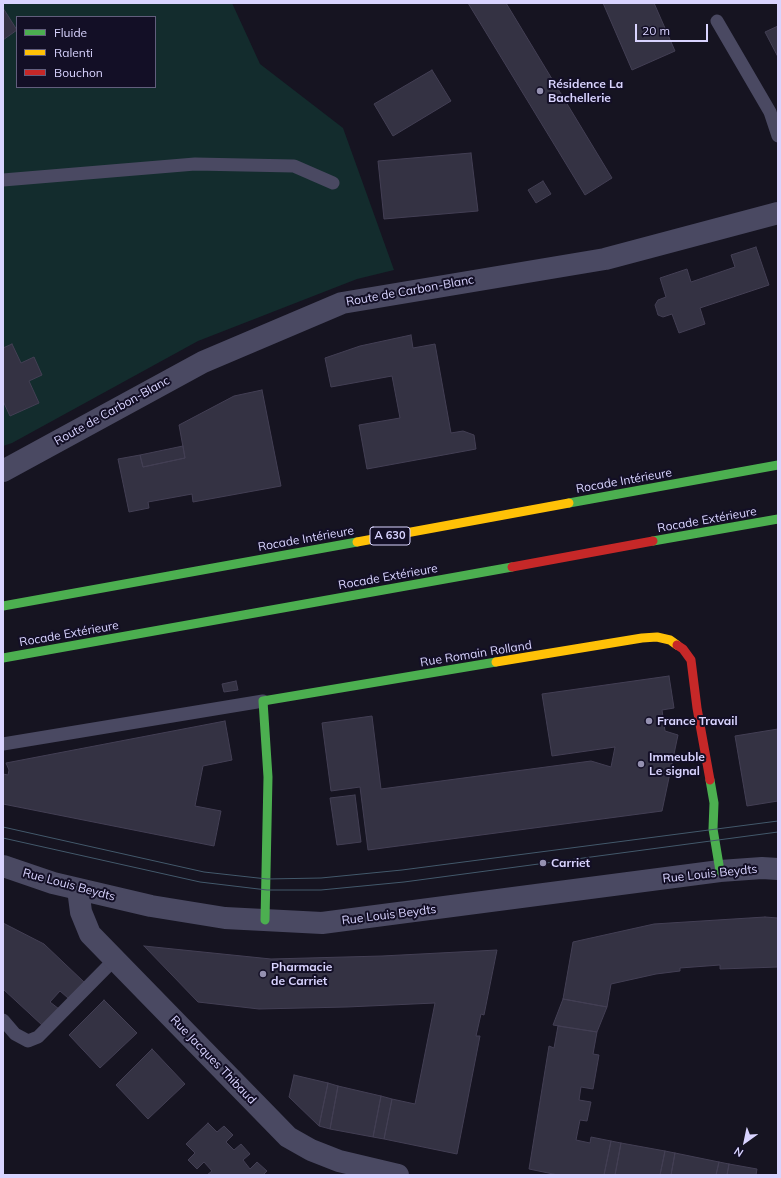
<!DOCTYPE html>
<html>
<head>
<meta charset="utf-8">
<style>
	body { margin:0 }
	#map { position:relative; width:781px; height:1178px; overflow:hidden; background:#161421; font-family:Mulish,sans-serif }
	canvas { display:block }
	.frame { position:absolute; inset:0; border:4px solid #d9d4ff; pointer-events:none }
	.legend { position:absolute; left:16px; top:16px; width:140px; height:72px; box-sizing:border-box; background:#130f26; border:1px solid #625e7d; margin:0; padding:5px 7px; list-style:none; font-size:12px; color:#d9d4ff }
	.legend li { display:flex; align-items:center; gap:8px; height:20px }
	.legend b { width:20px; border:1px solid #625e7d }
	.north { position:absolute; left:725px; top:1122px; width:40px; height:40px; -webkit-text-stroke:3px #130f26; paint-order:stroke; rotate:213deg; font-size:11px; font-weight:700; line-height:16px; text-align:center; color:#d9d4ff }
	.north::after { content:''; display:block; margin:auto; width:14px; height:18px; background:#d9d4ff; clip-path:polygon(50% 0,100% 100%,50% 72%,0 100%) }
	.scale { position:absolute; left:635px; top:24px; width:73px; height:18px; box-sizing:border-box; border:2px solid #d9d4ff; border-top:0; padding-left:5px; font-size:12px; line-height:14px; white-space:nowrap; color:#d9d4ff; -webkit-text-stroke:3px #130f26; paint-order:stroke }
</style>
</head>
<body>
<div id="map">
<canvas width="781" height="1178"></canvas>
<div class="frame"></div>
<ul class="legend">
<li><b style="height:5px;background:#4caf50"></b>Fluide</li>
<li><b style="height:5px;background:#ffc107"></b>Ralenti</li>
<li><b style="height:5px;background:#c62828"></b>Bouchon</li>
</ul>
<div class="north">N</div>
<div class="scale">20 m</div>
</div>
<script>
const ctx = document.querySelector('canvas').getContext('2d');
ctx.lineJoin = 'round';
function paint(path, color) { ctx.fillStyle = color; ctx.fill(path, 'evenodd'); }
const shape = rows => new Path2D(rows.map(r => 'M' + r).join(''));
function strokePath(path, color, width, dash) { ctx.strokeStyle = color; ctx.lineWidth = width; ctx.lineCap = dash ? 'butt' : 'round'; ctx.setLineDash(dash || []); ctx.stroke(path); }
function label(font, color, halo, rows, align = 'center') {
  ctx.font = font + ' Mulish,sans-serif'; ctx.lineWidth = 4; ctx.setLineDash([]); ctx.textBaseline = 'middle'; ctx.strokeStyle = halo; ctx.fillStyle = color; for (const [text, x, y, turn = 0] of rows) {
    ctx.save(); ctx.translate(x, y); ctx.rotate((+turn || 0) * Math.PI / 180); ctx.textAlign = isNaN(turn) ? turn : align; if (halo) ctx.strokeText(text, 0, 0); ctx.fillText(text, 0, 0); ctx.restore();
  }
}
paint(shape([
	[3,3,232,3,260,64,343,128,394,270,357,279,198,341,12,443,3,446],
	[17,17,155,17,155,87,17,87]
]), '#132c2d');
const building = shape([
	[468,3,506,3,612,178,585,195,468,3],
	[603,3,654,3,675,51,632,70,603,3],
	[3,8,17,30,3,40,3,8],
	[778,26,778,57,765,32,778,26],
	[432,70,451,101,393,136,374,104,432,70],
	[471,153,478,211,384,219,378,161,471,153],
	[543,181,551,194,536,203,528,190,543,181],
	[756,247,769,285,700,308,705,324,679,333,672,314,663,317,658,315,655,305,658,300,666,297,660,278,687,269,691,282,735,267,731,255,756,247],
	[411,335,413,348,435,344,451,433,463,431,474,435,476,449,367,469,359,425,400,418,392,376,331,387,325,358,360,346,411,335],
	[12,344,21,363,34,357,42,375,29,381,39,403,10,416,3,401,3,348,12,344],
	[262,390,281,486,193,502,192,494,148,502,149,508,129,512,118,459,140,455,143,467,185,458,179,425,234,396,262,390],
	[183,446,185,458,143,467,140,455,183,446],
	[669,676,674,708,662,710,665,731,678,735,662,811,368,850,360,787,331,791,322,723,372,716,381,789,591,761,611,767,615,747,552,756,542,694,669,676],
	[236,681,238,690,224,692,222,684,236,681],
	[225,721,232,760,203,766,195,806,221,811,214,846,3,804,3,774,8,775,9,770,6,763,225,721],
	[778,729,778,801,747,806,735,736,778,729],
	[355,795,361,842,337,845,330,798,355,795],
	[765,917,778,918,778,967,720,969,720,965,680,968,680,971,656,974,611,984,607,1007,563,999,573,942,654,924,765,917],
	[3,923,44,944,84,982,68,998,60,991,50,1002,59,1009,43,1026,3,989,3,923],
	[144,946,271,959,382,956,497,950,484,1015,481,1014,476,1036,480,1036,457,1154,384,1139,392,1099,415,1104,435,1003,347,1007,259,1009,198,1002,144,946],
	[563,999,607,1007,597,1032,553,1025,563,999],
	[104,1000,137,1033,100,1068,69,1035,104,1000],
	[558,1026,597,1032,593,1054,599,1055,593,1089,581,1087,579,1100,591,1102,587,1121,580,1120,576,1140,590,1143,591,1137,611,1141,604,1175,558,1175,529,1169,549,1046,554,1048,558,1026],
	[152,1049,185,1084,148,1119,116,1085,152,1049],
	[294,1075,328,1083,319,1126,289,1097,294,1075],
	[328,1083,338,1086,330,1129,319,1126,328,1083],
	[338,1086,381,1096,373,1137,330,1129,338,1086],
	[381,1096,392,1099,384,1139,373,1137,381,1096],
	[208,1123,217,1132,224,1126,233,1135,226,1142,234,1150,241,1144,250,1154,243,1160,250,1169,257,1162,267,1171,263,1175,207,1175,212,1171,204,1162,197,1169,188,1160,195,1153,186,1144,208,1123],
	[611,1141,621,1143,615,1175,604,1175,611,1141],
	[621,1143,665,1151,660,1175,615,1175,621,1143],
	[665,1151,675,1153,671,1175,660,1175,665,1151],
	[675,1153,719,1162,716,1175,671,1175,675,1153],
	[719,1162,729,1164,727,1175,716,1175,719,1162],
	[729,1164,757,1169,756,1175,727,1175,729,1164]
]);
paint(building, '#343243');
strokePath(building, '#433f54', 1);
strokePath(shape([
	[717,21,770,112,778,136],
	[3,180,195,164,294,166,333,183],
	[3,744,263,701],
	[3,1020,15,1034,28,1041,38,1037,115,959]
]), '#4a4962', 13);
strokePath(shape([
	[3,471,203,362,342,303,605,259,778,213],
	[3,866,53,883,151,906,225,918,322,923,720,871,762,868,778,869],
	[78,889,81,912,90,934,288,1137,311,1150,339,1161,398,1175]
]), '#4a4962', 22);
strokePath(shape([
	[569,503,778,465],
	[653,541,778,519],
	[3,606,357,542],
	[3,658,512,567],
	[710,780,714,803,713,829,720,871],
	[265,920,268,777,263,701,496,662]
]), '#4caf50', 9);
strokePath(shape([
	[357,542,569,503],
	[496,662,642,638,657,637,670,640,677,645]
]), '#ffc107', 9);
strokePath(shape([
	[512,567,653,541],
	[677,645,683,649,691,660,697,708,710,780]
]), '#c62828', 9);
strokePath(shape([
	[3,827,204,872,267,879,321,878,402,870,778,821],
	[3,838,200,882,267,890,321,890,404,882,778,832]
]), '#43596b', 1);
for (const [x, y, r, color] of [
	[540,91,4,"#9591b1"],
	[649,721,4,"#9591b1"],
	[641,764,4,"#9591b1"],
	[543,863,4,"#9591b1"],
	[263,974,4,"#9591b1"]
]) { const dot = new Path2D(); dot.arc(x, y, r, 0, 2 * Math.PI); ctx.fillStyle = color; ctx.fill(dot); strokePath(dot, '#130f26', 1.5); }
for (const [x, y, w] of [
	[390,536,40]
]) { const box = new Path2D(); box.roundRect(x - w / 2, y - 9, w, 18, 3); ctx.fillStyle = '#130f26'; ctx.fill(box); strokePath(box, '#d9d4ff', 1); }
label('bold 11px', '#d9d4ff', null, [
	["A 630",390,536]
]);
label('bold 12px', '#d9d4ff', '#130f26', [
	["Résidence La",548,84],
	["Bachellerie",548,98],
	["France Travail",657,721],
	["Immeuble",649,757],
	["Le signal",649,771],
	["Carriet",551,863],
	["Pharmacie",271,967],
	["de Carriet",271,981]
], 'left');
label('12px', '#d9d4ff', '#130f26', [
	["Route de Carbon-Blanc",410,291,-10],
	["Route de Carbon-Blanc",112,411,-29],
	["Rocade Intérieure",624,481,-10],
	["Rocade Extérieure",707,520,-10],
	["Rocade Intérieure",306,539,-10],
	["Rocade Extérieure",388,577,-10],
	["Rocade Extérieure",69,634,-10],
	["Rue Romain Rolland",476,654,-9],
	["Rue Louis Beydts",710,874,-6],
	["Rue Louis Beydts",69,885,15],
	["Rue Louis Beydts",389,915,-7],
	["Rue Jacques Thibaud",213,1060,46]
]);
</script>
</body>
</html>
